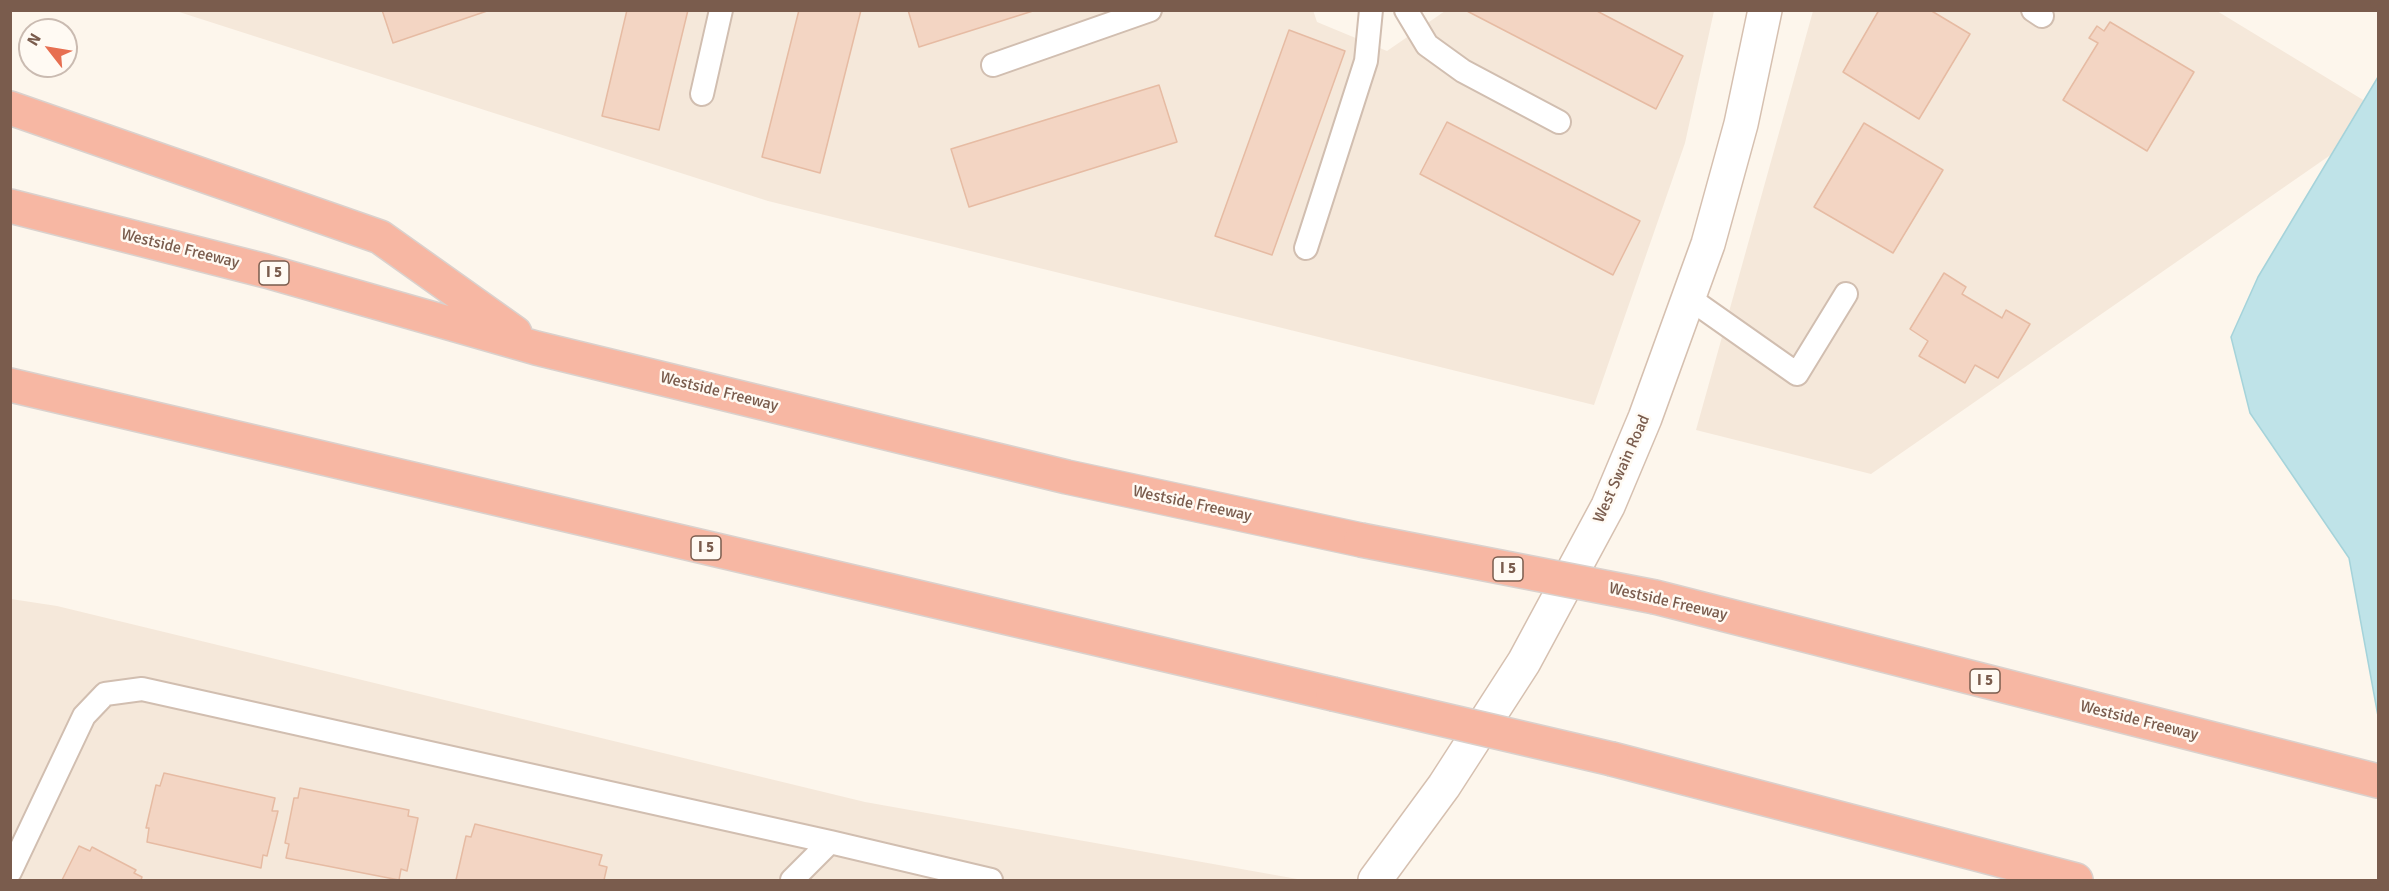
<!DOCTYPE html>
<html>
<head>
<meta charset="utf-8">
<style>
	body { margin:0 }
	#map { position:relative; width:2389px; height:891px; overflow:hidden; background:#fdf6ec; font-family:Signika,sans-serif }
	canvas { display:block }
	.frame { position:absolute; inset:0; border:12px solid #7a5c4d; pointer-events:none }
	.north { position:absolute; left:18px; top:18px; width:60px; height:60px; box-sizing:border-box; background:#fffaf3; border:2px solid #cabbb1; border-radius:50%; rotate:301deg; font-size:16px; font-weight:700; line-height:24px; text-align:center; color:#7a5c4d }
	.north::after { content:''; display:block; margin:auto; width:21px; height:27px; background:#e76f51; clip-path:polygon(50% 0,100% 100%,50% 72%,0 100%) }
</style>
</head>
<body>
<div id="map">
<canvas width="2389" height="891"></canvas>
<div class="frame"></div>
<div class="north">N</div>
</div>
<script>
const ctx = document.querySelector('canvas').getContext('2d');
ctx.lineJoin = 'round';
function paint(path, color) { ctx.fillStyle = color; ctx.fill(path, 'evenodd'); }
const shape = rows => new Path2D(rows.map(r => 'M' + r).join(''));
function strokePath(path, color, width, dash) { ctx.strokeStyle = color; ctx.lineWidth = width; ctx.lineCap = dash ? 'butt' : 'round'; ctx.setLineDash(dash || []); ctx.stroke(path); }
function label(font, color, halo, rows, align = 'center') {
  ctx.font = font + ' Signika,sans-serif'; ctx.lineWidth = 5; ctx.setLineDash([]); ctx.textBaseline = 'middle'; ctx.strokeStyle = halo; ctx.fillStyle = color; for (const [text, x, y, turn = 0] of rows) {
    ctx.save(); ctx.translate(x, y); ctx.rotate((+turn || 0) * Math.PI / 180); ctx.textAlign = isNaN(turn) ? turn : align; if (halo) ctx.strokeText(text, 0, 0); ctx.fillText(text, 0, 0); ctx.restore();
  }
}
paint(shape([
	[1313,10,1317,22,1387,51,1445,11,1714,11,1685,143,1594,405,768,201,176,11],
	[1813,11,2217,11,2378,109,2378,122,1871,474,1696,430],
	[11,599,57,606,865,802,1303,880,11,880]
]), '#f5e8da');
const water = shape([
	[2378,77,2378,716,2349,558,2250,413,2231,337,2258,277,2378,77]
]);
paint(water, '#bfe3e8');
strokePath(water, '#a5d3da', 1.5);
const building = shape([
	[382,10,490,10,393,43,382,10],
	[627,10,688,10,659,130,602,116,627,10],
	[799,10,861,10,820,173,762,157,799,10],
	[908,10,1036,10,919,47,908,10],
	[1465,10,1595,10,1683,56,1656,109,1465,10],
	[1879,10,1930,10,1970,34,1919,119,1843,72,1879,10],
	[2110,22,2194,72,2147,151,2063,100,2098,43,2089,38,2097,26,2104,31,2110,22],
	[1289,30,1345,51,1272,255,1215,236,1289,30],
	[1159,85,1177,142,969,207,951,149,1159,85],
	[1447,122,1640,221,1613,275,1420,174,1447,122],
	[1864,123,1943,170,1893,253,1814,207,1864,123],
	[1944,273,1966,287,1962,294,2002,318,2006,310,2030,324,1998,378,1975,365,1965,383,1919,356,1928,341,1910,329,1944,273],
	[164,773,275,798,272,811,278,811,267,856,263,855,261,868,147,842,149,828,146,828,156,785,160,786,164,773],
	[300,788,409,810,408,816,418,818,407,871,401,869,399,880,286,858,289,844,285,843,294,798,298,798,300,788],
	[475,824,602,855,599,865,607,867,604,880,456,880,466,836,471,837,475,824],
	[79,846,90,851,92,847,136,870,134,873,142,877,141,880,62,880,79,846]
]);
paint(building, '#f3d5c3');
strokePath(building, '#e6bba3', 1.5);
const lane = shape([
	[1406,10,1427,45,1463,71,1559,122],
	[2033,10,2042,16],
	[993,65,1150,10],
	[702,94,721,10],
	[1306,248,1366,61,1371,10],
	[1689,298,1797,374,1846,294],
	[10,872,84,716,105,694,142,689,830,842],
	[792,880,830,842,991,880]
]);
const secondary = shape([
	[1375,880,1444,786,1524,662,1608,506,1645,418,1708,244,1741,124,1765,10]
]);
const highway = shape([
	[10,108,380,237,515,333],
	[10,206,266,271,536,348,1067,477,1361,540],
	[10,385,1333,694],
	[1655,597,2378,781],
	[1612,759,2076,880]
]);
strokePath(lane, '#d1beb0', 26);
strokePath(secondary, '#d6c0b0', 36);
strokePath(highway, '#dad1cd', 36);
strokePath(lane, '#fff', 22);
strokePath(secondary, '#fff', 33);
strokePath(highway, '#f7b7a3', 33);
const highwayBridge = shape([
	[1361,540,1655,597],
	[1333,694,1612,759]
]);
strokePath(highwayBridge, '#dad1cd', 36, []);
strokePath(highwayBridge, '#f7b7a3', 33);
for (const [x, y, w] of [
	[274,273,30],
	[706,548,30],
	[1508,569,30],
	[1985,681,30]
]) { const box = new Path2D(); box.roundRect(x - w / 2, y - 12, w, 24, 4.5); ctx.fillStyle = '#fffaf3'; ctx.fill(box); strokePath(box, '#7a5c4d', 1.5); }
label('bold 15px', '#7a5c4d', null, [
	["I 5",274,273],
	["I 5",706,548],
	["I 5",1508,569],
	["I 5",1985,681]
]);
label('16px', '#7a5c4d', '#fffaf3', [
	["Westside Freeway",180,249,14],
	["Westside Freeway",719,392,14],
	["West Swain Road",1622,469,-66],
	["Westside Freeway",1192,504,12],
	["Westside Freeway",1668,602,13],
	["Westside Freeway",2139,721,14]
]);
</script>
</body>
</html>
